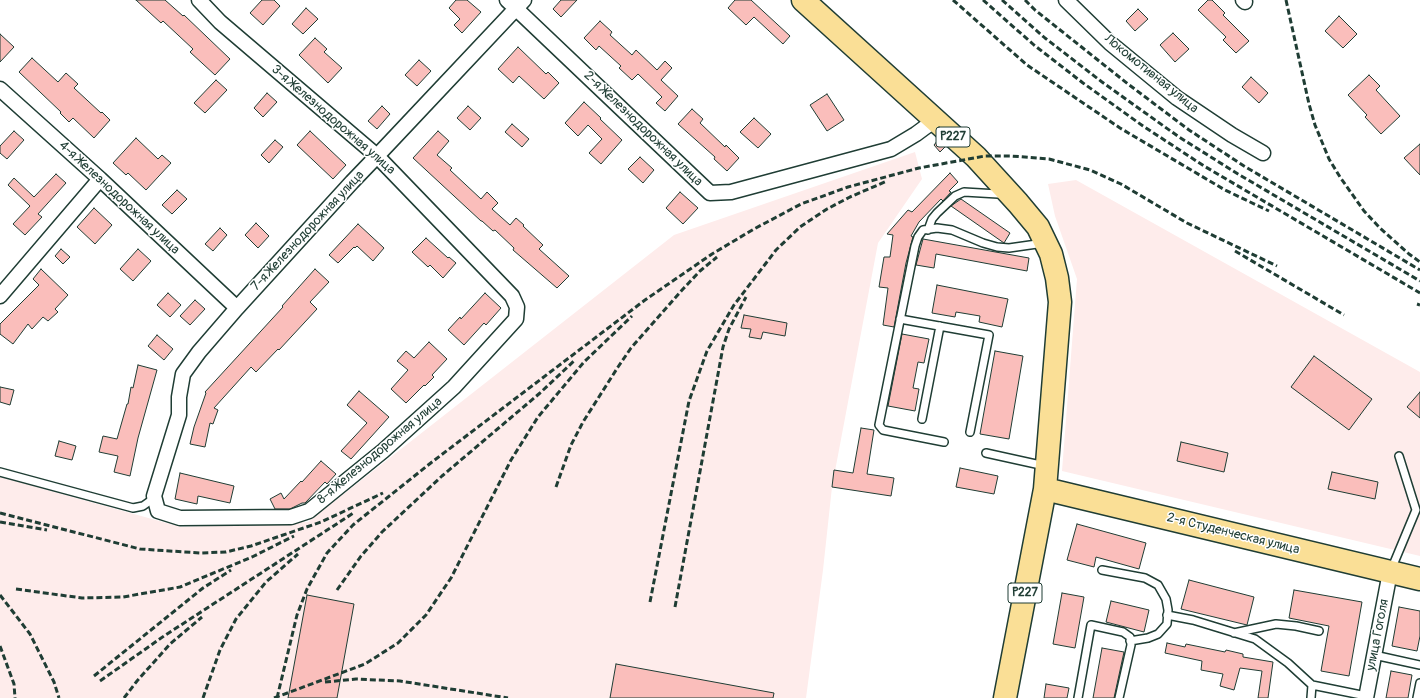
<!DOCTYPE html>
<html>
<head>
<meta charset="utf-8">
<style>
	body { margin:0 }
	canvas { display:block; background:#fff }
</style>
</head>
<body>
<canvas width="1420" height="698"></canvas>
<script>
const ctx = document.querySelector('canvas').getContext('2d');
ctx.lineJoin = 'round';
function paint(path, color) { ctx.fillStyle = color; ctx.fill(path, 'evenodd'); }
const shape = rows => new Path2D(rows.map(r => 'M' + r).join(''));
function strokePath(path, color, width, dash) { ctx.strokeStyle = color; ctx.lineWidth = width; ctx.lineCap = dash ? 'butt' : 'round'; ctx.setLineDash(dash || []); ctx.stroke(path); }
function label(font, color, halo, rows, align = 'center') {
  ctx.font = font + ' Pangolin,sans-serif'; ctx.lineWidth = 3; ctx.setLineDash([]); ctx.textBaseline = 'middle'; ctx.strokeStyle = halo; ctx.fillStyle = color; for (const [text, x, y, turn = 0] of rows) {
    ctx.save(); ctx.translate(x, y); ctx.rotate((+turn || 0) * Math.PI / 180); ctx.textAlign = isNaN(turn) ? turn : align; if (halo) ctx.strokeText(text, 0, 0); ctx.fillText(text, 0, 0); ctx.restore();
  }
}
paint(shape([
	[915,152,922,179,878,243,832,487,823,570,806,698,0,698,0,477,181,527,308,522,674,235],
	[1076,180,1420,372,1420,556,1062,471,1077,279,1055,216,1048,184]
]), '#feeceb');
const building = shape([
	[136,0,165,0,183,16,184,15,230,59,215,75,190,52,193,49,163,21,161,23,136,0],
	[262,0,274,0,280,6,263,25,250,13,262,0],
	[456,0,467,0,481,12,462,33,454,25,460,19,449,8,456,0],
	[561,0,577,0,561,17,553,9,561,0],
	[735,0,751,0,790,36,783,44,754,17,746,25,728,8,735,0],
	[1208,0,1212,0,1225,13,1223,15,1249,41,1236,53,1223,40,1226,37,1198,10,1208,0],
	[306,8,318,19,303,34,292,24,306,8],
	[1138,9,1148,19,1135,31,1126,21,1138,9],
	[1339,16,1357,34,1343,48,1325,31,1339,16],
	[600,21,612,32,610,35,632,55,636,50,657,70,665,61,672,68,661,80,678,96,665,111,656,103,662,97,638,74,632,80,619,68,621,66,599,46,596,50,584,38,600,21],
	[1173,33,1189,49,1175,62,1160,45,1173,33],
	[0,34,14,47,0,62,0,34],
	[315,38,327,49,324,52,342,68,328,83,299,55,315,38],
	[518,47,546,74,548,72,559,83,544,99,519,76,513,83,498,69,518,47],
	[32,58,58,82,66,73,78,84,74,88,101,113,102,112,110,120,94,138,73,118,69,122,60,113,61,112,19,72,32,58],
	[419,60,431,71,417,86,405,75,419,60],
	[1369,75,1380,86,1376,90,1400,116,1381,134,1365,117,1367,115,1348,95,1369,75],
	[1251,77,1268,93,1259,103,1242,87,1251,77],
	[216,80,227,90,205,113,194,103,216,80],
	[267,93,277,102,263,117,254,108,267,93],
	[827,94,844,120,827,131,810,105,827,94],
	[584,102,601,118,600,119,622,140,601,164,589,153,602,139,588,125,578,136,565,123,584,102],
	[382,106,390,114,377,129,368,121,382,106],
	[468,106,481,118,470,130,457,118,468,106],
	[692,109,703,119,700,123,725,147,726,145,739,158,727,171,714,159,715,157,678,124,692,109],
	[754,118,771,134,758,148,740,132,754,118],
	[512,124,529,139,522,147,505,132,512,124],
	[14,131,24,140,7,159,0,153,0,146,14,131],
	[310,131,346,165,333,179,297,145,310,131],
	[438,131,449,141,437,155,452,168,450,170,481,199,487,192,498,203,492,209,510,225,516,218,524,225,523,226,543,245,539,249,569,276,557,288,513,250,514,248,495,230,493,231,482,221,481,221,413,158,438,131],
	[136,138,158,159,162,155,171,163,146,190,128,173,126,175,113,163,136,138],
	[275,140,283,147,269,163,261,155,275,140],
	[938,140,946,146,940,152,934,145,938,140],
	[1420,144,1420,175,1404,158,1420,144],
	[640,157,654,170,643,183,628,169,640,157],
	[950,173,958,182,949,191,951,192,943,201,941,199,919,222,911,236,913,237,906,263,894,327,883,325,888,288,879,287,884,257,890,257,893,235,887,234,908,210,912,212,950,173],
	[56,174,66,183,38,214,42,217,25,235,13,224,30,206,8,185,14,178,34,197,56,174],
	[177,190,187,199,172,214,162,205,177,190],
	[680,192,698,208,683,224,666,208,680,192],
	[961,199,1010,233,1004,243,951,206,961,199],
	[94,208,112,225,95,244,77,227,94,208],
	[256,223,269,236,258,248,245,235,256,223],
	[358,224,384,248,373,261,357,246,355,248,354,247,338,263,329,255,358,224],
	[220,228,227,235,213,251,205,244,220,228],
	[426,238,448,258,449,257,456,263,443,278,430,265,428,267,412,252,426,238],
	[923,239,1029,258,1027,271,936,254,934,268,916,265,923,239],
	[61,249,70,257,63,264,55,256,61,249],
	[138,249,151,261,133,281,120,269,138,249],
	[41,269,68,295,55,309,58,312,48,321,43,317,32,329,28,324,13,344,0,334,0,324,39,285,33,279,41,269],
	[315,269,329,282,310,302,317,309,279,350,278,349,256,372,251,367,214,408,218,410,213,424,210,423,205,447,190,444,194,427,206,393,205,392,283,307,282,306,315,269],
	[937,285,1008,299,1002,327,979,322,980,316,956,312,955,317,932,313,937,285],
	[168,293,181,305,170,317,157,305,168,293],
	[485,293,501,308,486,325,484,323,464,345,448,330,460,317,461,319,485,293],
	[195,300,205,309,190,325,180,316,195,300],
	[744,315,787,323,785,336,763,332,761,339,749,337,751,329,741,328,744,315],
	[902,334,929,339,924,363,918,362,913,388,919,389,915,411,888,406,902,334],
	[157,335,173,349,164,360,148,346,157,335],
	[429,342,447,359,432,375,434,377,425,386,424,385,406,403,391,389,408,370,397,361,406,351,414,358,429,342],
	[995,351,1023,356,1009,439,980,434,995,351],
	[1314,356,1372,399,1349,430,1291,387,1314,356],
	[138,365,157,370,138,438,130,476,114,472,118,456,99,452,103,436,117,439,127,404,128,404,131,387,133,388,138,365],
	[0,387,14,390,10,405,0,402,0,387],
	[359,391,389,417,351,459,341,451,367,423,347,405,359,391],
	[1420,392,1420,418,1407,407,1420,392],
	[861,428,874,430,867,474,894,478,891,496,832,487,834,470,853,473,861,428],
	[59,441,76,446,72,460,55,456,59,441],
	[1181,442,1228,453,1224,472,1177,461,1181,442],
	[321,461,336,474,327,484,325,482,305,503,302,503,290,509,275,509,270,499,281,493,284,499,301,481,302,482,321,461],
	[960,468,998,476,994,494,956,487,960,468],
	[1332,472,1378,482,1375,499,1328,489,1332,472],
	[180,473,234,486,230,503,198,496,197,504,175,499,180,473],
	[1077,524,1146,543,1139,569,1096,557,1094,567,1067,560,1077,524],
	[1189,580,1254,597,1247,625,1181,609,1189,580],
	[1294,590,1362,602,1349,676,1321,671,1329,626,1289,618,1294,590],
	[1062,593,1084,597,1075,648,1053,644,1062,593],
	[307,595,354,604,337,698,288,698,307,595],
	[1111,601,1149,610,1144,632,1106,622,1111,601],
	[1399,607,1420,611,1420,636,1417,651,1392,646,1399,607],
	[1167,643,1185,647,1186,644,1225,652,1226,650,1243,654,1243,657,1273,662,1268,698,1258,698,1262,671,1240,668,1234,690,1220,686,1223,674,1201,670,1202,661,1165,653,1167,643],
	[1102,648,1124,652,1114,698,1093,698,1102,648],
	[616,664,774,693,773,698,610,698,616,664],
	[1391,671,1412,675,1408,698,1386,698,1391,671],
	[1046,684,1069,688,1067,698,1044,698,1046,684]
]);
paint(building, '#fabebb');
strokePath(building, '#1f3d34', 1);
const lane = shape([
	[928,230,932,219,937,213,955,196,964,192,998,194,1002,193],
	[900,319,989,335,970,432],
	[922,419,940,326],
	[944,442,883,430,879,425,915,246,918,237,923,230,937,228,952,230,983,243,997,247,1009,248,1044,243],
	[986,453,1045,466],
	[0,472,133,508,143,506,150,501,154,496],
	[1102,570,1145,578,1158,585,1166,599,1168,610,1167,624,1158,634,1148,638,1130,641],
	[1391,570,1416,510,1399,456],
	[1167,615,1193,620,1255,639,1288,663,1312,685,1366,696],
	[1234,633,1276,624,1296,626,1319,631],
	[1374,655,1420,665],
	[1078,698,1091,625,1123,632,1130,637,1131,645,1119,698],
	[1311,698,1312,685],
	[1417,698,1420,683]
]);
const street = shape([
	[199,0,220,22,377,156,512,296,517,307,516,319,454,387,383,451,309,511,291,517,180,518,158,511,154,496,179,415,179,397,183,374,199,352,237,308,352,182,377,156,524,0],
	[507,0,710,193,731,192,891,149,916,134,935,120],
	[1066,0,1110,43,1177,98,1232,135,1263,153],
	[1243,0,1245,2],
	[0,89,100,179,237,308],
	[0,296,100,179],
	[1366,698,1390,572]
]);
const primary = shape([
	[803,0,976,157,1018,203,1038,227,1051,254,1057,278,1060,302,1045,489,1005,698],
	[1045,489,1420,579]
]);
strokePath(lane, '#1f3d34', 10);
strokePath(street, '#1f3d34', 17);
strokePath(primary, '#1f3d34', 25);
strokePath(lane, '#fff', 7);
strokePath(street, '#fff', 14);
strokePath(primary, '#fadf96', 22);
strokePath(shape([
	[953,0,1027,65,1120,128,1225,190,1269,211],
	[983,0,1034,45,1083,83,1143,126,1204,166,1420,293],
	[1002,0,1045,38,1102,82,1179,137,1238,174,1420,281],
	[1025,0,1035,10,1128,84,1189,130,1244,166,1420,270],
	[1286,0,1309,104,1315,125,1329,159,1340,177,1364,211,1380,228,1409,254,1420,262],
	[1235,251,1344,315],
	[1417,304,1420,305],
	[556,487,571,445,583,422,618,367,631,348,683,289,700,271,717,257],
	[0,513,140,549,200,553,226,552,251,546,321,522,383,493],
	[0,522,47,530],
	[16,589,82,598,123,597,180,587,252,557,294,536],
	[337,590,361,556,382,532,442,476,540,393,575,360],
	[0,595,30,634,54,682,59,698],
	[650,602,689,401,707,351,734,305,776,250,800,227,827,209,850,197,887,181],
	[675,607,723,347,729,329,746,297],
	[0,646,14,684,15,698],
	[94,676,203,588,231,570],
	[100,681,164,636,355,512],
	[325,682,356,679,400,681,508,698],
	[124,698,137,681,170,644,202,617],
	[203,698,220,650,236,619,266,582,298,554],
	[274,698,365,664,398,643,426,615,451,578,511,460,538,417,584,362,632,316],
	[277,698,297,615,307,589,327,553,353,525,432,462,645,300,712,254,754,229,801,204,848,187,919,168,985,156,1011,156,1049,159,1090,170,1121,184,1187,223,1277,266]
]), '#1f3d34', 3, [6, 3]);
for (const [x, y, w] of [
	[953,137,34],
	[1025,593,34]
]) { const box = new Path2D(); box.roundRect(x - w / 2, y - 10, w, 20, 3); ctx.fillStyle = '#fff'; ctx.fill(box); strokePath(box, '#1f3d34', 1); }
label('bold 12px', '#1f3d34', null, [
	["Р227",953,137],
	["Р227",1025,593]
]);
label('13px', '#1f3d34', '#fff', [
	["Локомотивная улица",1151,74,39],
	["3-я Железнодорожная улица",333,120,41],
	["2-я Железнодорожная улица",643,129,44],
	["4-я Железнодорожная улица",119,198,43],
	["7-я Железнодорожная улица",308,231,-47],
	["8-я Железнодорожная улица",380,451,-40],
	["2-я Студенческая улица",1233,534,14],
	["улица Гоголя",1378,635,-79]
]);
</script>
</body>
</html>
